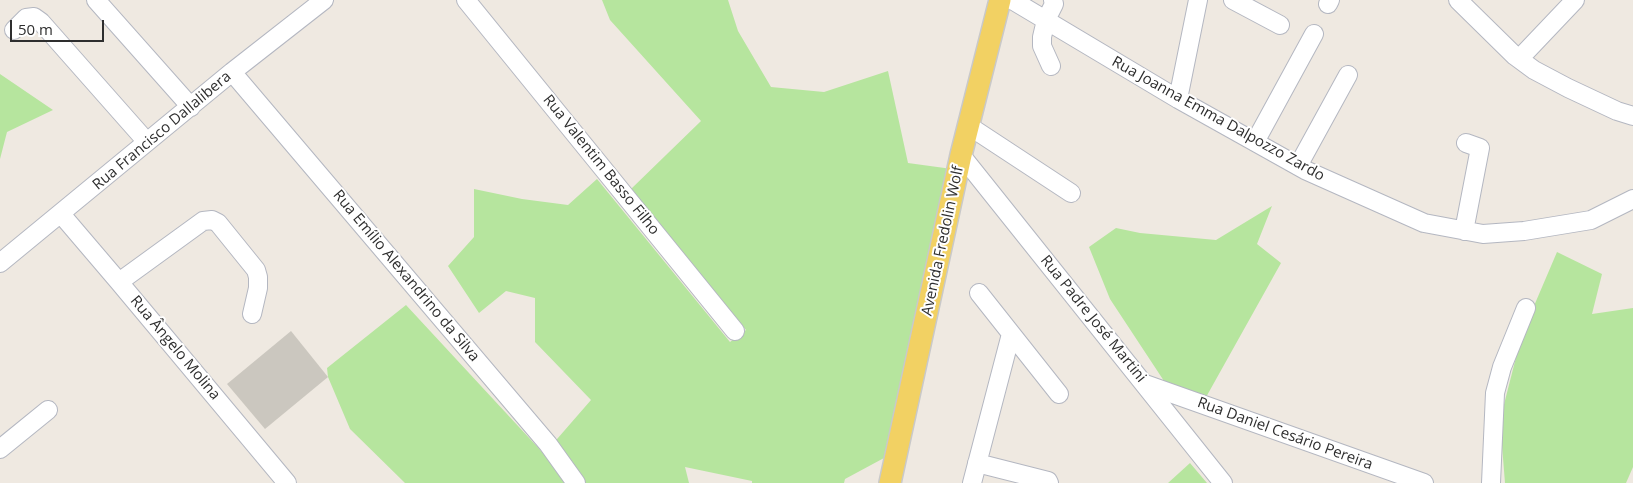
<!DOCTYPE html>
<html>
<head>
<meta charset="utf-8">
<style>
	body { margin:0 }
	#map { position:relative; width:1633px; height:483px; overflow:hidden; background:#efe9e1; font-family:"Open Sans",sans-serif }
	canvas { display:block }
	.scale { position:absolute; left:10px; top:20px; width:94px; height:22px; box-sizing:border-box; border:2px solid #2e2e2e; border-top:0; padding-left:6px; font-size:15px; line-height:18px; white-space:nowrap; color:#2e2e2e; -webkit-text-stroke:4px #fff; paint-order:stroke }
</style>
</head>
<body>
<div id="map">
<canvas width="1633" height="483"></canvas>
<div class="scale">50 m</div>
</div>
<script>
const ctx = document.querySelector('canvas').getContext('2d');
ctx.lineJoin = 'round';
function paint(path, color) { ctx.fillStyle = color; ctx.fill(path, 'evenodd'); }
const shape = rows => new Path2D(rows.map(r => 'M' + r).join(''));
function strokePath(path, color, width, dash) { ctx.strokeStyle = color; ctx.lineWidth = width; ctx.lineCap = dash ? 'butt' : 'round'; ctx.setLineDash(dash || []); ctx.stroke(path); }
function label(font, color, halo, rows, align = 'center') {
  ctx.font = font + ' "Open Sans",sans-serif'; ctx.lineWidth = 4; ctx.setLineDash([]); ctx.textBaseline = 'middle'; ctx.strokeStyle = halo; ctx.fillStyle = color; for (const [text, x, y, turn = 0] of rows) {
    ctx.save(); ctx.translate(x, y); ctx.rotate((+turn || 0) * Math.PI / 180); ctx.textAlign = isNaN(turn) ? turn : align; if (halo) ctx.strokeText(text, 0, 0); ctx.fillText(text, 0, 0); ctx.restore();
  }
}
paint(shape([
	[602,0,728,0,738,31,771,87,824,92,888,71,908,163,952,169,884,458,845,479,844,483,752,483,752,481,685,467,689,483,405,483,350,429,328,377,327,368,406,305,544,454,591,400,535,342,535,298,506,291,479,313,448,266,474,237,474,189,522,199,568,205,597,179,730,342,746,330,631,189,701,121,610,20],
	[0,74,53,110,7,132,0,159],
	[1272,206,1257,244,1281,263,1205,399,1164,381,1110,299,1089,247,1116,228,1140,233,1216,240],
	[1557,252,1602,274,1592,314,1633,308,1633,467,1626,483,1505,483,1500,420,1522,334],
	[1190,463,1207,483,1168,483]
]), '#b6e59e');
paint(shape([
	[291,331,328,377,265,429,227,384]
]), '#cbc7bf');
const minor = shape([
	[96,0,191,107],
	[466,0,735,331],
	[1012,0,1178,99,1305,170,1424,223,1483,234,1524,231,1591,220,1633,199],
	[1233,0,1280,25],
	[1458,0,1515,56,1534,70,1568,88,1617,111,1633,116],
	[1328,4,1330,0],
	[14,30,26,18,34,17,41,22,147,142],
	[1519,59,1575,0],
	[1051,66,1042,46,1042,37,1046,20,1054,4,1053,0],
	[232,72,548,444,576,483],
	[1178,99,1198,0],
	[969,126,1071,193],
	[1255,142,1314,34],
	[961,155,1223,483],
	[1298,166,1348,75],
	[61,214,119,282,287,483],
	[1464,231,1480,148,1466,143],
	[0,263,232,72,324,0],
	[119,282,203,221,212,220,218,223,256,270,258,277,258,288,252,314],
	[979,293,1059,394],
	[1145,384,1424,483],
	[0,449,48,410],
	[977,463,1048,481,1049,483],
	[972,483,1011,334],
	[1491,483,1495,393,1502,367,1526,308]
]);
const major = shape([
	[890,483,961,155,1000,0]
]);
strokePath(minor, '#b4b7c1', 20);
strokePath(major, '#c9c9c9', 24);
strokePath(minor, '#fff', 18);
strokePath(major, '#f2d163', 21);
label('15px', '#2e2e2e', '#fff', [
	["Rua Joanna Emma Dalpozzo Zardo",1218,119,29],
	["Rua Francisco Dallalibera",162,131,-40],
	["Rua Valentim Basso Filho",601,165,51],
	["Avenida Fredolin Wolf",943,241,-78],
	["Rua Emílio Alexandrino da Silva",406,276,50],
	["Rua Padre José Martini",1093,319,51],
	["Rua Ângelo Molina",175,348,50],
	["Rua Daniel Cesário Pereira",1285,434,20]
]);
</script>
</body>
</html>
